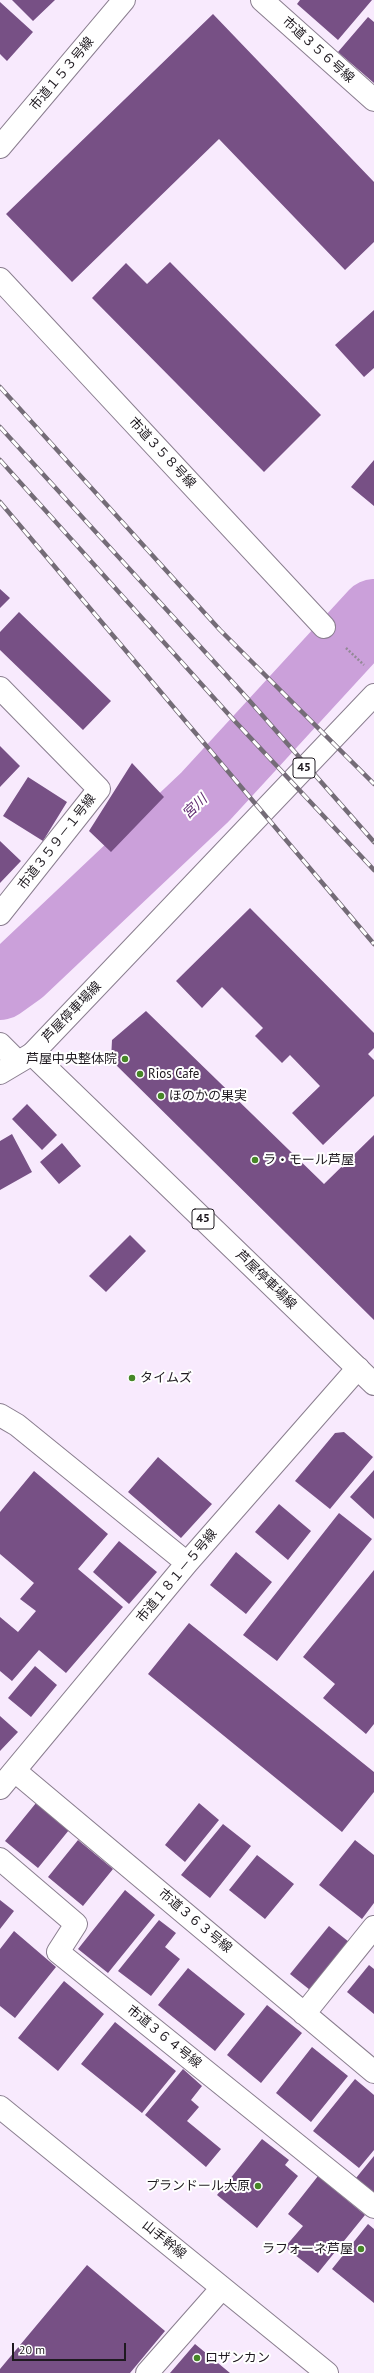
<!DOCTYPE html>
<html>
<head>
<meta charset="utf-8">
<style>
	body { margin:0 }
	#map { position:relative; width:374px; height:2373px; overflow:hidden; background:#f8eafd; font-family:"PT Sans",sans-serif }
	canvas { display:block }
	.scale { position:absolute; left:12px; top:2343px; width:114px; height:18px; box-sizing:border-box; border:2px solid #1f1a20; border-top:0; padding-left:5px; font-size:12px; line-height:14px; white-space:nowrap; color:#1f1a20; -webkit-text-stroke:3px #fff; paint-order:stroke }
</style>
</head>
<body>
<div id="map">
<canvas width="374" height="2373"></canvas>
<div class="scale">20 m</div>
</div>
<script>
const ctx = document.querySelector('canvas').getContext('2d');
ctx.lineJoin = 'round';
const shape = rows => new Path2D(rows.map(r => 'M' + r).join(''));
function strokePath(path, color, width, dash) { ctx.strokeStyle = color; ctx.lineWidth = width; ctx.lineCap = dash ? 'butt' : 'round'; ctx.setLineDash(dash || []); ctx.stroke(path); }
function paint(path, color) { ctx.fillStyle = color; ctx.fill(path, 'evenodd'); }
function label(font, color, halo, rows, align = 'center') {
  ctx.font = font + ' "PT Sans","Noto Sans JP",sans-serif'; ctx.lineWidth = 4; ctx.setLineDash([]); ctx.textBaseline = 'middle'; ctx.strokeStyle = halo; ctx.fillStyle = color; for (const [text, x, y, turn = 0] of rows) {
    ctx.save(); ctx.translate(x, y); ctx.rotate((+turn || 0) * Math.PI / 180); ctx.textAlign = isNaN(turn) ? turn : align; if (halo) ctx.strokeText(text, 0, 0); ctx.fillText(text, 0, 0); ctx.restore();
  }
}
strokePath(shape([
	[0,986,21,971,205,797,374,613]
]), '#cba0da', 68);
paint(shape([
	[12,0,55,0,33,21],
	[300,0,372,0,338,40,297,4],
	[0,2,33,32,7,61,0,54],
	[213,14,374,182,374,242,345,270,219,139,72,282,6,214],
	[368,17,374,22,374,83,338,52],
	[170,262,321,415,264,472,92,298,126,263,147,284],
	[374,310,374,368,364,377,335,345],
	[374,460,374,506,351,487],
	[0,589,10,598,0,608],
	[19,612,111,701,83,730,0,650,0,632],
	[0,746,20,766,0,787],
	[132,763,164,797,111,852,89,831],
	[28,777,67,802,43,841,3,816],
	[0,841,21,861,0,883],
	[250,908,374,1033,374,1048,368,1054,374,1060,374,1096,323,1145,292,1113,320,1086,290,1055,282,1063,255,1036,263,1028,222,987,202,1008,176,981],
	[146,1011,324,1184,374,1135,374,1320,111,1060,112,1040],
	[27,1104,57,1135,42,1150,12,1119],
	[12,1134,32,1172,0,1190,0,1141],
	[62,1143,81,1166,59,1184,40,1162],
	[130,1235,146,1251,106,1292,89,1276],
	[344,1432,373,1457,330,1509,295,1481,335,1433],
	[158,1457,212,1504,181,1538,128,1492],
	[374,1470,374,1519,350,1497],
	[34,1471,108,1534,78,1569,123,1607,66,1673,39,1650,12,1681,0,1671,0,1617,18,1632,36,1611,20,1599,34,1583,0,1554,0,1512],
	[279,1504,311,1531,288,1560,255,1532],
	[339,1513,372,1539,277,1661,243,1635],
	[119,1541,157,1572,129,1604,93,1572],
	[236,1552,272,1582,246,1614,210,1585],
	[374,1570,374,1724,366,1734,323,1698,335,1684,303,1657],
	[189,1623,374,1772,374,1792,342,1832,148,1674],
	[35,1666,57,1685,31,1717,8,1698],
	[0,1716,18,1732,0,1751],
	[36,1803,69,1830,38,1868,5,1841],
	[199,1803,219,1820,185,1862,165,1845],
	[223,1824,251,1846,210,1898,181,1875],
	[78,1840,113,1869,83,1906,48,1877],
	[355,1840,374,1855,374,1903,362,1919,319,1885],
	[257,1855,294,1884,265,1919,229,1890],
	[125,1890,155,1915,108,1973,78,1949],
	[0,1900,14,1911,0,1929],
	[159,1920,176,1933,165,1947,180,1959,151,1996,118,1971],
	[329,1926,349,1942,310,1990,290,1974],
	[14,1931,56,1967,15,2018,0,2006,0,1949],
	[369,1965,374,1969,374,2014,347,1992],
	[188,1968,245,2014,215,2051,158,2005],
	[64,1981,104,2014,58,2071,18,2038],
	[267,2005,302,2033,261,2083,227,2055],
	[115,2022,176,2071,142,2113,81,2064],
	[312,2047,348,2076,311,2122,276,2093],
	[183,2069,202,2086,191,2100,199,2107,187,2121,221,2149,206,2167,145,2115],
	[355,2079,374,2095,374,2150,359,2168,313,2131],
	[262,2139,289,2160,285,2165,298,2176,257,2228,217,2195],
	[374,2156,374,2193,356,2178],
	[318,2176,365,2215,318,2273,285,2247,303,2226,288,2214],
	[368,2224,374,2229,374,2303,332,2269],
	[87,2265,165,2331,130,2373,0,2373,0,2369],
	[195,2344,230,2373,170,2373]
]), '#775085');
const minor = shape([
	[262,0,374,100],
	[0,147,124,0],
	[0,279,324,627],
	[0,688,99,789,0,914],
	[0,1044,18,1062],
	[0,1073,32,1054],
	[0,1415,17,1425,187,1563],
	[15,1771,374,2072],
	[0,1788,187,1563,358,1368],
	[0,1859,76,1924,58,1952,374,2207],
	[304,2014,374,1927],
	[0,2107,327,2373],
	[147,2373,222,2288]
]);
const major = shape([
	[374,695,32,1054,374,1384]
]);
strokePath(minor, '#8a7e8f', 24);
strokePath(major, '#8a7e8f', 24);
strokePath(shape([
	[346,648,364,665]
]), '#938996', 2.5, [2, 2]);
strokePath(minor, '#fff', 22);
strokePath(major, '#fff', 22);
const rail = shape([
	[0,387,220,630,374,784],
	[0,427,248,699,374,842],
	[0,460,231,717,374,870],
	[0,502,374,944]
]);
strokePath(rail, '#746c77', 4.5);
strokePath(rail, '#fff', 3, [9]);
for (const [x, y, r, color] of [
	[125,1059,4,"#468627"],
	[140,1074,4,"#468627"],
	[161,1096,4,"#468627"],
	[255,1160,4,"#468627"],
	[132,1378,4,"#468627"],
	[258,2186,4,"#468627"],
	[361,2249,4,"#468627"],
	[197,2358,4,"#468627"]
]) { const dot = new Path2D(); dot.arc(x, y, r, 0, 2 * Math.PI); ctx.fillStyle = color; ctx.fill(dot); strokePath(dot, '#fff', 1.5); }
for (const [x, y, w] of [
	[304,768,22],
	[203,1219,22]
]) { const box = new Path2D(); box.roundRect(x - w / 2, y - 10, w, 20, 3); ctx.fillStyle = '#fff'; ctx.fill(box); strokePath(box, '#1f1a20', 1); }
label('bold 12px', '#1f1a20', null, [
	["45",304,768],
	["45",203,1219]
]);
label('13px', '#1f1a20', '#fff', [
	["市道３５６号線",318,50,42],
	["市道１５３号線",62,74,-50],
	["市道３５８号線",162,453,47],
	["市道３５９－１号線",57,842,-52],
	["芦屋停車場線",72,1012,-46],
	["芦屋停車場線",266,1280,44],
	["市道１８１－５号線",177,1576,-50],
	["市道３６３号線",195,1921,40],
	["市道３６４号線",164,2037,39],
	["山手幹線",164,2240,39]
]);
label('13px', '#1f1a20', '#fff', [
	["芦屋中央整体院",117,1059,"right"],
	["Rios Cafe",148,1074],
	["ほのかの果実",169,1096],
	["ラ・モール芦屋",263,1160],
	["タイムズ",140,1378],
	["プランドール大原",250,2186,"right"],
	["ラフォーネ芦屋",353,2249,"right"],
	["ロザンカン",205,2358]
], 'left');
label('italic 14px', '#602b70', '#fff', [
	["宮川",195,807,-44]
]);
</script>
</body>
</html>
